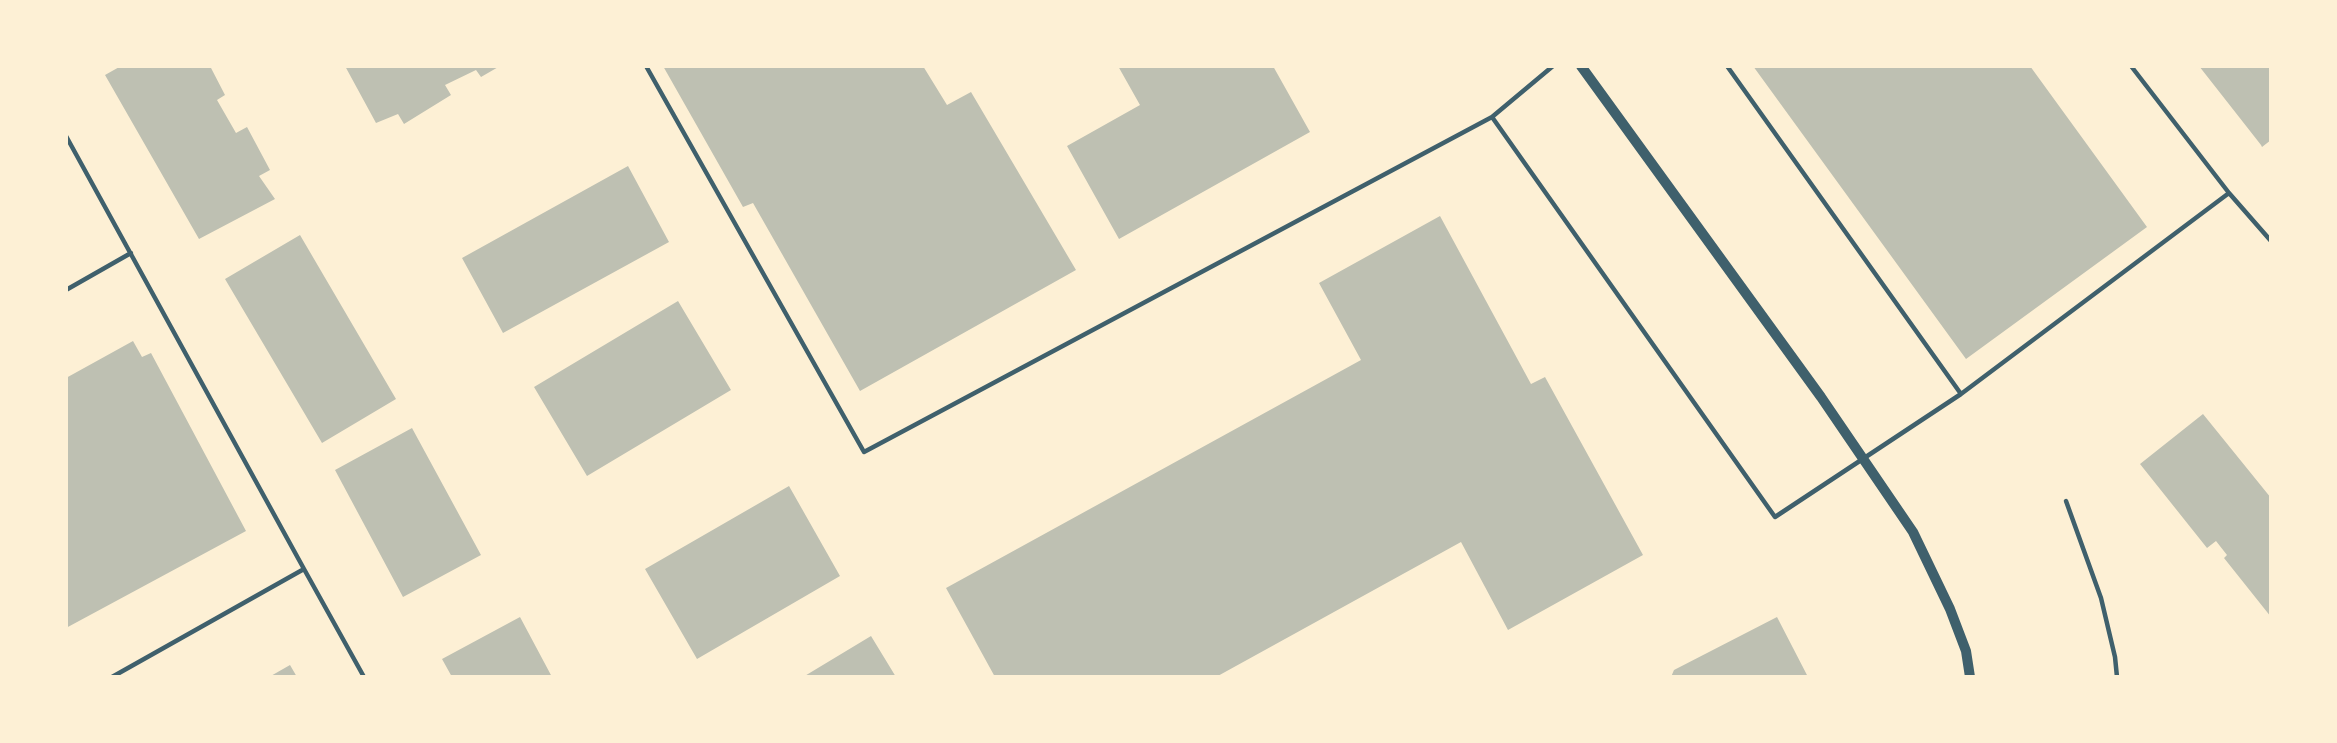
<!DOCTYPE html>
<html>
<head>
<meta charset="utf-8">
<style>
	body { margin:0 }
	#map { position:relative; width:2337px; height:743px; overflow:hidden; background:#fdf0d5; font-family:Commissioner,sans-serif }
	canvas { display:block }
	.frame { position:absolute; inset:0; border:68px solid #fdf0d5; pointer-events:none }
</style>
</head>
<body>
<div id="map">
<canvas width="2337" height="743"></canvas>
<div class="frame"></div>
</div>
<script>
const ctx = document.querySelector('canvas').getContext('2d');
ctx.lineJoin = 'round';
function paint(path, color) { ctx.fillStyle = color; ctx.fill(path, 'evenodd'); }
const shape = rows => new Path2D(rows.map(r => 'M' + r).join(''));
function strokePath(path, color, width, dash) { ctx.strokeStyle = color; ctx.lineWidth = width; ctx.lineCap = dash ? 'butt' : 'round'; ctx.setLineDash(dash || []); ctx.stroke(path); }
paint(shape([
	[121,66,210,66,225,95,217,100,236,133,247,127,270,170,259,176,275,199,199,239,105,75],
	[345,66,500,66,481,77,476,70,445,85,451,95,404,124,398,114,376,123],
	[663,66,923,66,947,105,971,92,1076,270,860,391,753,203,743,207],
	[1118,66,1273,66,1310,132,1119,239,1067,146,1140,105],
	[1753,66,2030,66,2147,227,1966,359],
	[2199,66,2271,66,2271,140,2262,147,2261,145],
	[628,166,669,242,503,333,462,258],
	[1440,216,1531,384,1545,377,1643,555,1508,630,1461,542,1216,677,995,677,946,588,1361,360,1319,283],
	[300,235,396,399,322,443,225,279],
	[678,301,731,390,587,476,534,387],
	[133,341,142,357,151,353,246,531,66,628,66,378],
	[2203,414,2271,498,2271,617,2224,558,2227,555,2216,541,2207,548,2140,464],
	[412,428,481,555,403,597,335,470],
	[789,486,840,576,697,659,645,569],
	[520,617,552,677,452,677,442,659],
	[1777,617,1808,677,1671,677,1674,670],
	[871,636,896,677,803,677],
	[290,665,297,677,269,677]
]), '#bec0b2');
strokePath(shape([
	[646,66,864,452,1492,117,1553,66],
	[1727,66,1961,394],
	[2131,66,2229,193,2271,241],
	[1492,117,1775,517,1961,394,2229,193],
	[66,136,304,569,112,677],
	[66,290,131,253],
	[2066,501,2101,598,2115,657,2117,677],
	[304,569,364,677]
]), '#3f606c', 4.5);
strokePath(shape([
	[1581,66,1821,397,1913,532,1950,609,1966,651,1970,677]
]), '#3f606c', 10);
</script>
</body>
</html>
